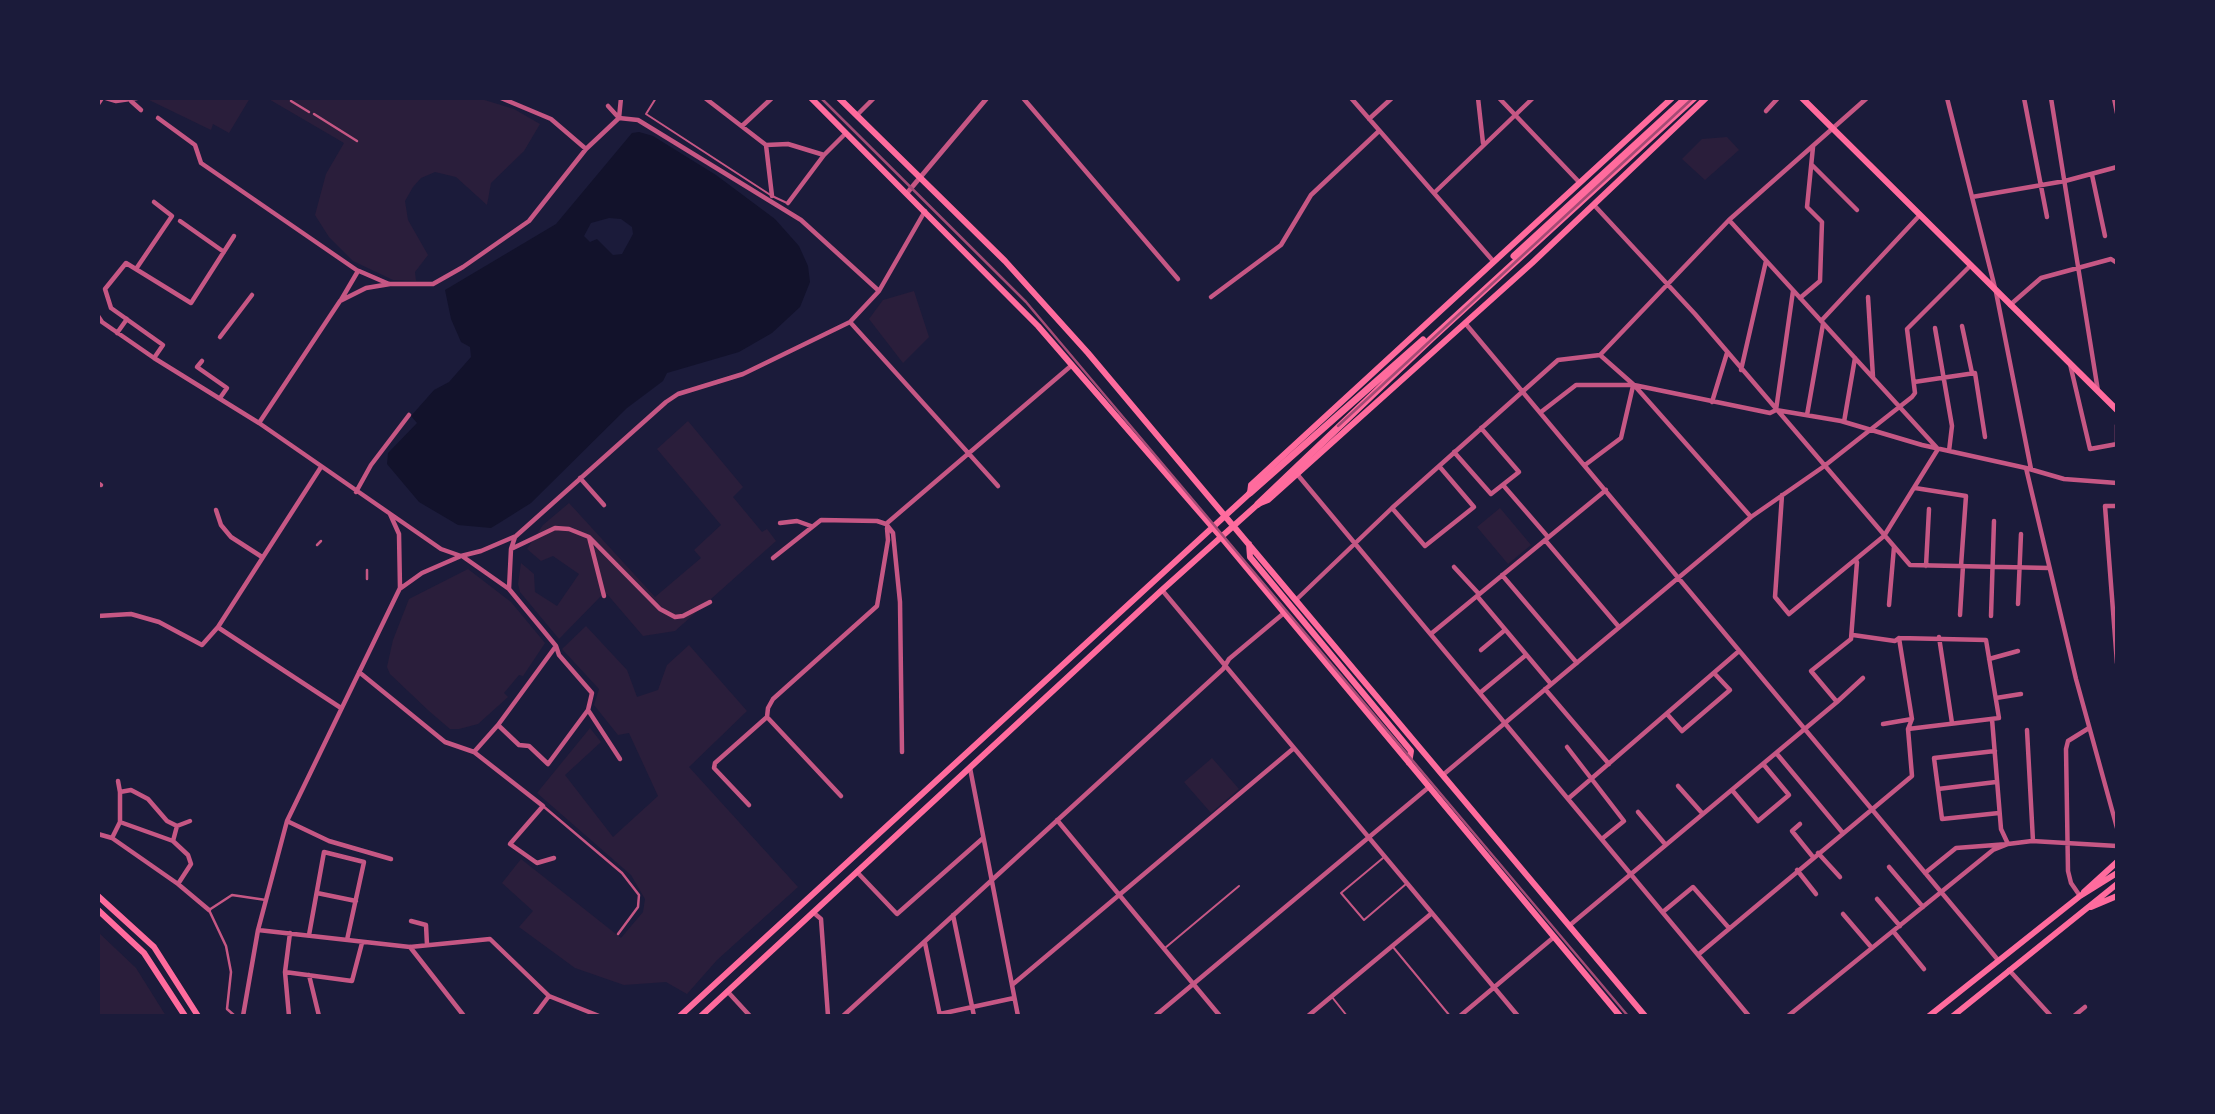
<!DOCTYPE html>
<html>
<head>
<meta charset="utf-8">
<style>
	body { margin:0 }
	#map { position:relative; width:2215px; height:1114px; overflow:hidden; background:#1b1b3a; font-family:Raleway,sans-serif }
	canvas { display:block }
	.frame { position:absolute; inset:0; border:100px solid #1b1b3a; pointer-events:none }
</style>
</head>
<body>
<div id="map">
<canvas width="2215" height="1114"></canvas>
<div class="frame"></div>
</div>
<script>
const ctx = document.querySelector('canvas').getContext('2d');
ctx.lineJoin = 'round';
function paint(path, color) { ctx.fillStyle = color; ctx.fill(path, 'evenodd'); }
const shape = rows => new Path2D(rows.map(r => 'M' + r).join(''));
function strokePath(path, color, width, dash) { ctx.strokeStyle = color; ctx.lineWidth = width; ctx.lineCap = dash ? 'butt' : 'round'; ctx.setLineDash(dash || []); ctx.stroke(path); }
paint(shape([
	[250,98,229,133,213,124,211,130,147,99],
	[267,98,478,98,514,109,540,124,524,151,491,183,487,205,456,177,435,172,421,178,413,187,405,201,408,220,428,255,415,272,416,281,393,280,353,261,329,237,315,215,326,174,344,143],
	[1727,137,1739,150,1705,180,1682,159,1702,139],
	[914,291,929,337,903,363,869,319,883,300],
	[688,421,743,487,733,497,762,532,767,529,776,541,675,631,643,636,607,594,601,596,559,639,520,592,518,584,521,563,534,574,535,592,557,606,579,574,553,556,541,561,527,549,543,525,569,503,655,597,701,558,694,550,721,525,657,449],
	[1500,508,1531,545,1508,564,1477,527],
	[468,569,511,602,545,643,523,676,519,675,504,693,508,697,478,724,459,729,450,729,429,711,390,674,387,667,393,640,409,599],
	[586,626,627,670,637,697,658,690,667,665,689,645,747,711,689,767,798,887,717,960,687,994,666,982,624,985,575,968,519,927,533,911,502,883,521,859,621,938,643,912,645,899,631,875,537,793,590,728,601,742,565,775,613,837,658,796,629,733,618,735,594,705,599,689,562,649],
	[1212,758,1239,789,1211,813,1184,782],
	[98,932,136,968,166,1016,98,1016]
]), '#2a1e3b');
paint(shape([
	[639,132,653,136,716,175,775,219,799,246,808,266,810,282,800,307,772,333,739,352,667,373,663,381,627,408,531,503,504,520,491,528,458,525,419,502,387,464,388,453,417,423,411,416,434,390,449,382,471,357,470,347,461,342,451,319,445,290,556,224,632,133],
	[609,218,621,219,632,227,633,234,622,254,613,255,597,239,590,242,584,236,591,223]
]), '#12122b');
strokePath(shape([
	[656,98,646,114,772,196,787,203],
	[1383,858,1341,893,1364,920,1406,884],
	[1393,947,1450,1016],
	[1165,948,1239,886],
	[1332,997,1347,1016]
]), '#c65784', 2);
strokePath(shape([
	[291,101,309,112],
	[314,114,357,141],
	[317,545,321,541],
	[367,579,367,570],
	[543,806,622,873,639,895,638,907,618,934],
	[235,1016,227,1009,231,972,226,946,209,910,232,895,266,900]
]), '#c65784', 2.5);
strokePath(shape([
	[106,98,116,101,137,98],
	[501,98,551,119,586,149],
	[705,98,766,145,788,144,824,155,846,133],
	[1023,98,1178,279],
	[1351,98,1494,262],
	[1478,98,1483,143],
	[1499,98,1579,182],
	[1947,98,1996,292,2031,469],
	[2024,98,2047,217],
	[2051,98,2098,391],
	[2114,98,2117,113],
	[131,101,141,110],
	[98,104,102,98],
	[608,106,619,118],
	[1766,111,1778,98],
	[857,115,874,98],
	[158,118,195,145,201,163,358,271,341,300],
	[619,118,621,98],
	[1369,119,1392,98],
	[742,126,772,98],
	[766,145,772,196],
	[1812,165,1857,210],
	[2092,175,2105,236],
	[1434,193,1533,98],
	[1972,197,2065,181,2117,167],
	[788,203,824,155],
	[1594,205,1695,314,1910,565,2049,568],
	[1729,220,1938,449,1884,536,1789,614,1775,597,1782,495],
	[180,221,224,252],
	[136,269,172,216,154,202],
	[359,271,389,284],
	[879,291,925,211],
	[1211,297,1281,245,1311,195,1379,131],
	[1868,297,1873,377],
	[1800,298,1820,281,1822,222,1807,207,1813,147],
	[2010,305,2041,278,2111,259,2117,263],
	[98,316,102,322,154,358,259,423,340,301,366,288,390,284,433,284,463,267,529,221,586,149,619,118,638,120,801,220,879,291,850,322,743,374,678,394,666,402,516,536,481,551,461,556],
	[1821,321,1919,216],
	[850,322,998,486],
	[1465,323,1998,960],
	[1962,326,1972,373],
	[1935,328,1952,426,1949,451],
	[117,333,127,319],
	[220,337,252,295],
	[1600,355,1634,385,1751,517],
	[154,358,163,345,111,308,105,289,126,263,191,303,234,236],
	[202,361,197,367,227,388,220,398],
	[2070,364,2090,449,2117,444],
	[1741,370,1766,261],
	[1914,382,1975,373,1985,437],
	[1712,402,1727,353],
	[1776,410,1793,291],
	[1541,412,1576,385,1634,385,1770,413,1776,410,1841,421,1922,445,2026,468,2064,479,2117,483],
	[1807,415,1823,324],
	[1844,422,1855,358],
	[259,423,441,549,461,556,422,573,401,588],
	[2117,425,2117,443],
	[1454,452,1491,494,1519,472,1481,428],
	[1585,465,1621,438,1633,386],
	[2026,468,2076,679,2117,828],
	[1297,474,1749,1016],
	[580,478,604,505],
	[98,483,101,485],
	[1503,485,1548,537],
	[1915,488,1966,496,1961,566],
	[356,492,371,465,409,415],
	[2117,506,2105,506,2117,663],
	[1392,508,1425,546,1474,507,1439,466],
	[216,510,221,525,231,537,262,557],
	[780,523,797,521,811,526],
	[886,524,1072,365],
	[515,537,511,549,555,528,569,529,589,537],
	[1545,540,1619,627],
	[462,556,509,589,511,549],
	[773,558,821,520,877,521,886,524,893,533,900,602,902,752],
	[1926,566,1929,509],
	[1454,567,1479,594],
	[1502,575,1577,663],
	[509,589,556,646,498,725,519,745,529,746,548,764,588,710,592,693,559,655,556,646],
	[1162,590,1518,1016],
	[604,596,589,537,660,609,675,617,683,616,710,602],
	[1477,596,1551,684],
	[1297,599,1392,508,1558,360,1600,355,1729,220,1867,98],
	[2018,604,2021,534],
	[1889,605,1894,547],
	[1960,615,1963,566],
	[98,616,131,614,159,622,202,645,218,627,321,467],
	[1991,616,1994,521],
	[219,628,341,708],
	[1432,633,1606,490],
	[1939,637,1952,723],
	[1899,638,1986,640,1999,718,1908,729],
	[1481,650,1505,630],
	[1989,659,2018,651],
	[359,672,445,742,474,752,543,806,510,844,537,863,554,858],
	[1545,689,1609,764],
	[1481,692,1526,655],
	[1996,698,2021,694],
	[1837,702,1863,678],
	[588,710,620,759],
	[1667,714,1682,731,1730,690,1714,673],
	[1883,724,1912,719],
	[2027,730,2033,841],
	[1567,747,1624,821,1603,838],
	[1995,751,1934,758,1942,819,1999,813],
	[474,752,498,725],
	[1777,754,1842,832],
	[970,768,1018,1016],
	[1444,774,1751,517,1823,467,1912,397,1915,393,1907,329,1970,266],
	[118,781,120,792,131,790,148,799,167,821,177,826,190,821],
	[1678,786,1702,813],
	[1938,789,1996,782],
	[1732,790,1758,821,1789,795,1764,765],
	[841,796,767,717,768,708,773,699,877,606,888,540,887,528],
	[1569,798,1739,651],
	[749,805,714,768,715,763,767,717],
	[1638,812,1665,844],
	[1057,820,1220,1016],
	[287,821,329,841,391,859],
	[120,822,173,841,188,855,191,864,178,884],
	[1800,824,1792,831,1813,857],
	[98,834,112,838,178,884,209,910],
	[112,838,120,822,120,792],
	[173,841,177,826],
	[1818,853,1840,877],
	[1889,867,1923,907],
	[1797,870,1816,894],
	[857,872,897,914,982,839],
	[1925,873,1956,848,2008,844,2001,829,1992,719],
	[317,893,356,901],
	[2080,896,2071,883,2068,871,2066,749,2068,741,2089,728],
	[1877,899,1900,926],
	[1664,911,1693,887,1729,928],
	[814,913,821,919,828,1016],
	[1843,914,1872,948],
	[953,915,974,1016],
	[411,921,426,925,427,945],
	[1570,925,1837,702,1811,671,1851,639,1857,562],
	[258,930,410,947,490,939,549,996,599,1016],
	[1893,931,1924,969],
	[309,935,324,852,364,862,347,940],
	[925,943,940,1016],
	[410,947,464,1016],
	[1699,954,1912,776,1908,729,1912,719,1899,638,1895,641,1853,635],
	[2009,970,2051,1016],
	[285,972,352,981,362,943],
	[309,975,319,1016],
	[1012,985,1294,748],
	[728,992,750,1016],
	[940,1014,1014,998],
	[243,1016,258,930,287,821,400,588,399,534,390,514],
	[289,1016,285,972,290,933],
	[534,1016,549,996],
	[843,1016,1223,669,1229,659,1284,613],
	[1155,1016,1429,787],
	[1308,1016,1432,913],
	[1460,1016,1554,937],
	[1788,1016,1993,850,2008,844,2032,841,2117,846],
	[2074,1016,2085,1007]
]), '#c65784', 4.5);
strokePath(shape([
	[907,193,987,98]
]), '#c65784', 5);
strokePath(shape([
	[811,98,1038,326,1221,537,1620,1016],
	[839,98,1005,261,1088,353,1645,1016],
	[1802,98,2117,410],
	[1249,544,1250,557,1411,751,1409,763],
	[98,896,154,947,198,1016],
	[98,910,144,953,185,1016],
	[680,1016,1250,493,1251,485,1672,98],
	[701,1016,1162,590,1258,504,1268,500,1532,263,1706,98]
]), '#ff6b9d', 6);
strokePath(shape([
	[2084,892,2117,862],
	[2091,907,2117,896],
	[1929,1016,2080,896,2117,873],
	[1953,1016,2117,884]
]), '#ff6b9d', 6);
strokePath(shape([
	[1514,256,1686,98],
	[1250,493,1423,340],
	[1258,504,1431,339,1694,98]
]), '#ff6b9d', 7);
strokePath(shape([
	[821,98,1026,302,1628,1016],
	[1338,426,1693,98]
]), '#a44b75', 2.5);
</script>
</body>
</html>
